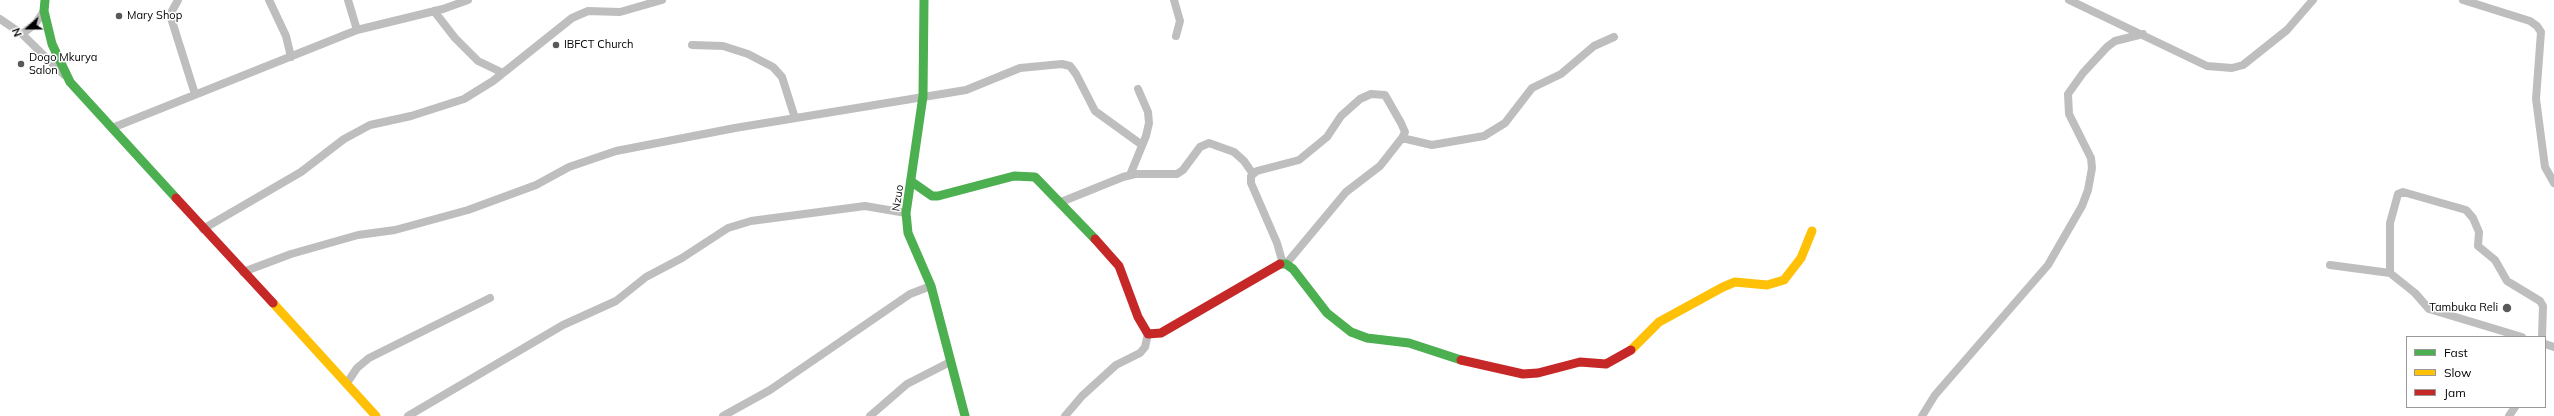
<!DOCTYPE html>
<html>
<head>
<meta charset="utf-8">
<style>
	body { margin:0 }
	#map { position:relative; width:2554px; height:416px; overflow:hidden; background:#fff; font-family:Mulish,sans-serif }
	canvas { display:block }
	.legend { position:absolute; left:2406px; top:336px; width:140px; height:72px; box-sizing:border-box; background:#fff; border:1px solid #999; margin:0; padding:5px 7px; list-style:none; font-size:12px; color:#000 }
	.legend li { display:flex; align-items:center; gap:8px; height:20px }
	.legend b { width:20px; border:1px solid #999 }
	.north { position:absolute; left:8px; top:8px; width:40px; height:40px; -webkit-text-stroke:3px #fff; paint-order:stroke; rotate:249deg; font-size:11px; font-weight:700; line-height:16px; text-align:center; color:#000 }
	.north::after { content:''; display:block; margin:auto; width:14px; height:18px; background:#000; clip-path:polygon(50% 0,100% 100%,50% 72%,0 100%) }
</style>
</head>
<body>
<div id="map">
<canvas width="2554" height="416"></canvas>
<ul class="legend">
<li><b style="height:5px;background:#4caf50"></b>Fast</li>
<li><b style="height:5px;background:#ffc107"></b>Slow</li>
<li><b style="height:5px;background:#c62828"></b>Jam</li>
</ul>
<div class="north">N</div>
</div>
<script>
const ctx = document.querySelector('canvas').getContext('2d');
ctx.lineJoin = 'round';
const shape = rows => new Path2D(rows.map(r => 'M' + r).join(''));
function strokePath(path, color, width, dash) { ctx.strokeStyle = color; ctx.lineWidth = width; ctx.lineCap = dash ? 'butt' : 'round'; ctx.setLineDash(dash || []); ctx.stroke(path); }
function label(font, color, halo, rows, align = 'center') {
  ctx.font = font + ' Mulish,sans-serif'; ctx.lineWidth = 3; ctx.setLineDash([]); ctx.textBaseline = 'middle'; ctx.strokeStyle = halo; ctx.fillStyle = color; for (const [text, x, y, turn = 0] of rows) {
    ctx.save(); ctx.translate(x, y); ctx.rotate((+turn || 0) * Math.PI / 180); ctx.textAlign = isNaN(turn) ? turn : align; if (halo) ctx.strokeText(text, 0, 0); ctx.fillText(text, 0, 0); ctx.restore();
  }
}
strokePath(shape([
	[178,0,172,11,171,18,195,94],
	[269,0,286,36,291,57],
	[348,0,357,30],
	[1174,0,1180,21,1176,36],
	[2069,0,2207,66,2232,68,2243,65,2287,30,2313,0],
	[2463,0,2530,21,2537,26,2541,32,2536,99,2545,167,2554,183],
	[434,11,455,38,478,61,503,73],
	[0,19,22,34,64,75],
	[22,34,35,24,44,11],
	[692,45,723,46,748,54,773,67,782,77,795,118],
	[112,128,357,30,443,9,468,0],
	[1402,138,1432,145,1484,136,1505,123,1532,88,1561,74,1594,46,1614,37],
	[1130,175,1146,136,1149,123,1148,112,1138,89],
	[1061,202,1123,177,1135,174,1177,174,1183,170,1200,147,1209,143,1234,152,1244,161,1253,174],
	[203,229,301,172,344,139,370,125,411,116,464,99,493,81,572,18,588,11,620,12,662,0],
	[1283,264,1277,243,1251,183,1251,176,1257,171,1299,160,1327,137,1341,116,1360,99,1371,94,1385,95,1401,123,1405,132,1402,138,1380,166,1346,192,1286,264],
	[2330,265,2390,273,2415,293,2429,309,2522,337],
	[243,272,291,254,358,235,395,230,468,210,536,185,569,167,616,151,735,128,966,90,1020,68,1062,64,1070,66,1076,74,1095,111,1142,145],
	[2390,273,2390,223,2398,194,2403,192,2466,210,2473,218,2479,232,2478,246,2495,260,2507,281,2540,301,2543,306,2542,337],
	[2545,344,2554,347],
	[347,383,357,368,369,358,490,298],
	[408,416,563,325,616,301,646,277,682,258,728,228,751,221,865,206,906,213],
	[723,416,770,390,910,294,931,286],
	[870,416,907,384,950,362],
	[1065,416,1082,396,1116,365,1140,353,1145,347,1148,334],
	[1922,416,1935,395,2048,265,2082,206,2088,190,2092,168,2091,158,2069,114,2068,94,2083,73,2107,47,2115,41,2143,34],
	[2509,416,2515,407]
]), '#bebebe', 8);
strokePath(shape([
	[45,0,44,11,52,44,70,82,176,198],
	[924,0,923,96,906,213,908,233,931,286,965,416],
	[912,182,932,196,938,196,1014,176,1035,177,1095,239],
	[1280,264,1286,264,1293,269,1327,313,1351,332,1367,338,1409,343,1461,360]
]), '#4caf50', 9);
strokePath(shape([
	[273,303,376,416],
	[1631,350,1659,322,1723,287,1735,282,1767,285,1784,280,1801,258,1812,231]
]), '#ffc107', 9);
strokePath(shape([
	[176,198,273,303],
	[1095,239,1119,266,1138,317,1148,334,1161,333,1280,264],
	[1461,360,1523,374,1538,373,1580,362,1606,364,1631,350]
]), '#c62828', 9);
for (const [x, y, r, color] of [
	[119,16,4,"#595959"],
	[556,45,4,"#595959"],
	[21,64,4,"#595959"],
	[2507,308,5,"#595959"]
]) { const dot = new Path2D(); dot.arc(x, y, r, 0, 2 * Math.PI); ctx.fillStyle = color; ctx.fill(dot); strokePath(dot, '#fff', 1.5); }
label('11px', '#000', '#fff', [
	["Mary Shop",127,16],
	["IBFCT Church",564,45],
	["Dogo Mkurya",29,58],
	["Salon",29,71],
	["Tambuka Reli",2498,308,"right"]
], 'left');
label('11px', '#000', '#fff', [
	["Nzuo",898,198,-81]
]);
</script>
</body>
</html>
